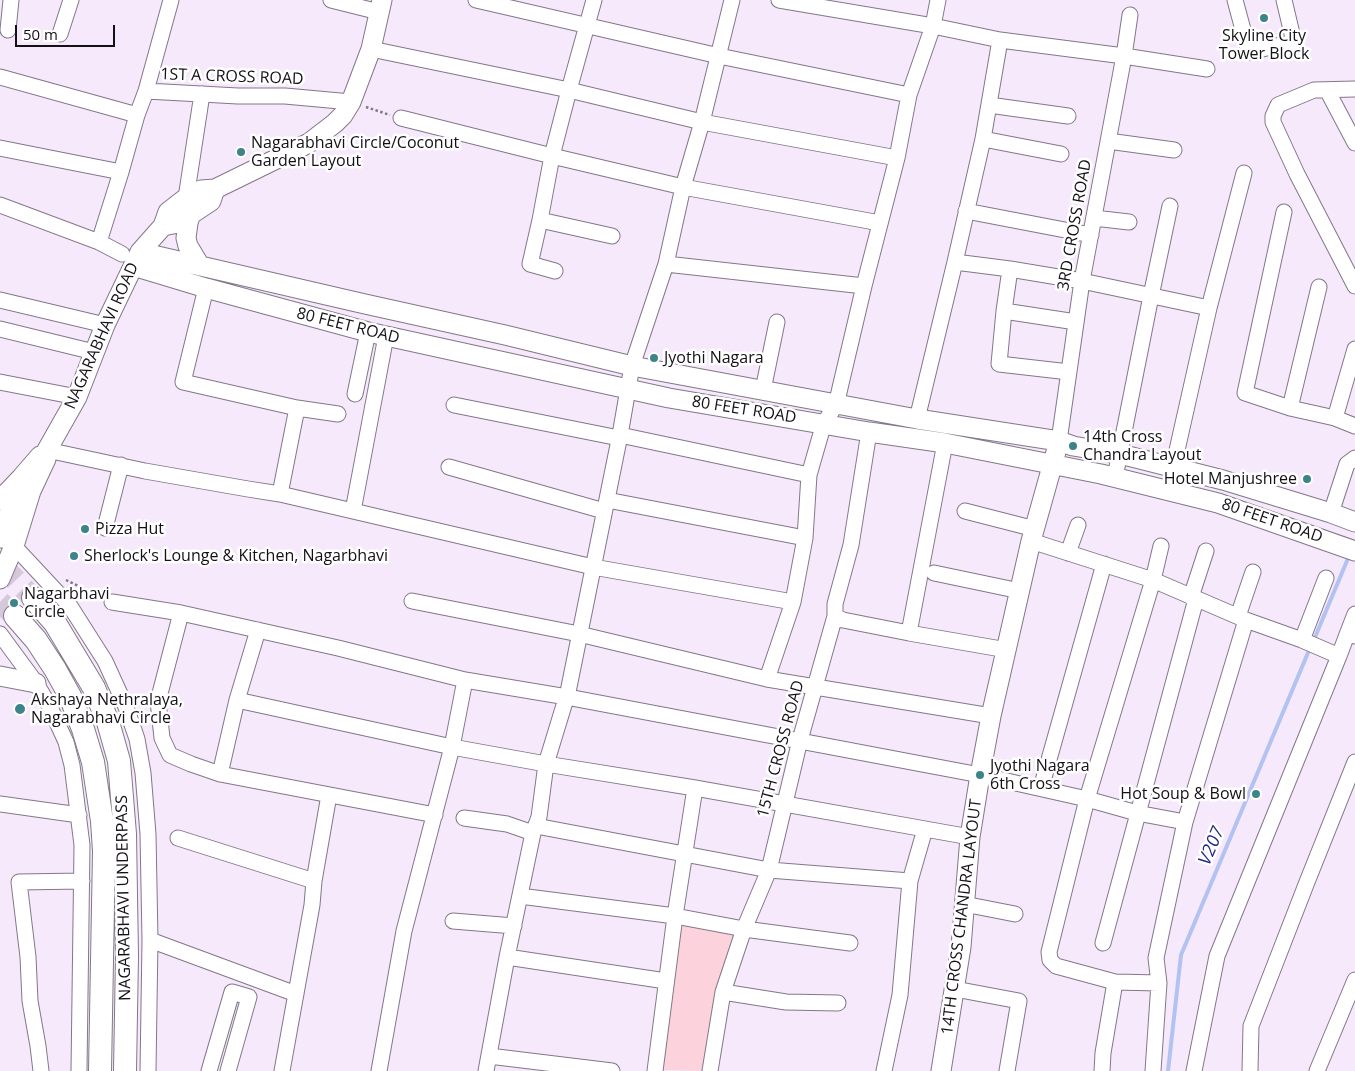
<!DOCTYPE html>
<html>
<head>
<meta charset="utf-8">
<style>
	body { margin:0 }
	#map { position:relative; width:1355px; height:1071px; overflow:hidden; background:#f6e9fc; font-family:"Open Sans",sans-serif }
	canvas { display:block }
	.scale { position:absolute; left:15px; top:25px; width:100px; height:22px; box-sizing:border-box; border:2px solid #141016; border-top:0; padding-left:6px; font-size:15px; line-height:18px; white-space:nowrap; color:#141016; -webkit-text-stroke:4px #fff; paint-order:stroke }
</style>
</head>
<body>
<div id="map">
<canvas width="1355" height="1071"></canvas>
<div class="scale">50 m</div>
</div>
<script>
const ctx = document.querySelector('canvas').getContext('2d');
ctx.lineJoin = 'round';
function paint(path, color) { ctx.fillStyle = color; ctx.fill(path, 'evenodd'); }
const shape = rows => new Path2D(rows.map(r => 'M' + r).join(''));
function strokePath(path, color, width, dash) { ctx.strokeStyle = color; ctx.lineWidth = width; ctx.lineCap = dash ? 'butt' : 'round'; ctx.setLineDash(dash || []); ctx.stroke(path); }
function label(font, color, halo, rows, align = 'center') {
  ctx.font = font + ' "Open Sans",sans-serif'; ctx.lineWidth = 5; ctx.setLineDash([]); ctx.textBaseline = 'middle'; ctx.strokeStyle = halo; ctx.fillStyle = color; for (const [text, x, y, turn = 0] of rows) {
    ctx.save(); ctx.translate(x, y); ctx.rotate((+turn || 0) * Math.PI / 180); ctx.textAlign = isNaN(turn) ? turn : align; if (halo) ctx.strokeText(text, 0, 0); ctx.fillText(text, 0, 0); ctx.restore();
  }
}
paint(shape([
	[680,924,736,932,705,1071,661,1070]
]), '#fcd3dd');
strokePath(shape([
	[1313,642,1349,556],
	[1168,1071,1181,955,1310,648]
]), '#b2c2f1', 4);
strokePath(shape([
	[0,565,10,574,33,598],
	[0,602,15,616]
]), '#d4c8da', 22, [22, 11]);
const minor = shape([
	[171,0,146,91,238,96,285,96,351,102],
	[331,0,379,12],
	[476,0,719,56,909,95],
	[594,0,569,90,552,156,540,220,612,236],
	[779,0,933,26,1000,40,983,139,955,262,1010,269,1082,281,1209,308,1173,468,1170,491],
	[1235,0,1249,52,1294,42,1284,0],
	[8,30,11,0],
	[60,34,71,0],
	[1000,40,1124,56,1207,69],
	[371,49,569,90,702,122,897,158],
	[0,77,137,115],
	[1355,89,1314,90,1278,105,1273,116,1273,122,1297,174,1355,286],
	[1327,90,1355,143],
	[989,105,1068,116],
	[401,118,552,156,683,187,880,223],
	[983,139,1061,154],
	[1108,141,1174,150],
	[0,148,121,172],
	[186,198,202,94],
	[0,205,99,242,122,254],
	[966,211,1091,235],
	[1284,212,1245,393,1290,408,1335,418,1355,426],
	[1094,218,1129,222],
	[540,220,530,264,555,271],
	[99,242,121,172,137,115,146,91],
	[666,264,864,286],
	[1010,269,1004,311,999,364,1069,372],
	[206,288,183,382,297,408,338,414],
	[0,300,105,325],
	[1209,308,1244,173],
	[1004,311,1076,322],
	[0,329,94,352],
	[0,382,77,397],
	[763,390,777,322],
	[355,394,368,332],
	[454,405,619,438],
	[1290,408,1319,287],
	[1335,418,1355,349],
	[917,419,955,262],
	[620,435,809,475,805,538,793,602,767,679],
	[1059,441,1082,281,1124,56,1130,15],
	[47,450,145,471,248,489,280,494,593,567,793,602],
	[449,467,604,511],
	[809,475,824,423,836,405,864,286,897,158,909,95,933,26,938,0],
	[1115,477,1151,296,1170,206],
	[280,494,297,408],
	[607,500,805,538],
	[353,511,386,336],
	[965,511,1035,529],
	[1331,513,1347,464,1355,458],
	[105,528,121,465],
	[6,541,14,546,70,606,105,661,126,707,137,739,143,773,148,834,150,940,148,1071],
	[1031,541,1153,580,1246,620,1302,640,1339,656,1348,632,1355,636],
	[1068,553,1078,525],
	[934,573,1020,591],
	[1191,597,1206,551],
	[412,601,579,634,767,679,991,716],
	[112,602,181,613,338,648,465,680],
	[181,613,158,701,162,738,170,755,191,764,220,774,435,815],
	[835,616,843,620,909,633,1007,650],
	[1238,616,1253,572],
	[1348,632,1355,614],
	[909,633,945,443],
	[0,634,36,683,50,707,66,742,72,765,82,845,79,1071],
	[1302,640,1326,578],
	[237,700,452,747,546,764,695,788,970,837],
	[220,774,237,700,258,630],
	[1041,788,1104,564],
	[0,804,79,815],
	[464,818,507,824,533,833],
	[1185,822,1246,620],
	[536,826,769,870,910,881],
	[178,838,314,881],
	[520,896,675,916,744,929,850,943],
	[964,904,1015,914],
	[453,921,514,926],
	[150,940,296,994],
	[1103,943,1196,599],
	[507,957,666,981],
	[1159,983,1115,982,1056,966,1050,960,1049,952,1087,799,1153,580,1161,546],
	[955,989,1019,1001,1007,1071],
	[723,992,786,1002,838,1003],
	[489,1056,612,1071],
	[41,1071,38,1046,30,1001,28,957,19,882,82,881],
	[209,1071,232,992,249,997,228,1071],
	[282,1071,312,905,314,881,329,795],
	[379,1071,404,931,452,747,465,680,567,697,980,775,1087,799,1137,813,1185,822,1156,958,1159,983,1153,1071],
	[486,1071,507,957,533,833,539,817,546,764,568,692,620,435,632,366,666,264,683,187,702,122,732,0],
	[655,1071,675,916,695,788],
	[710,1071,723,992,744,929,769,870,800,740,835,616,835,604,851,545,869,432],
	[884,1071,900,995,910,881,925,829],
	[1102,1071,1103,1053,1115,982],
	[1194,1071,1217,956,1339,656],
	[1250,1071,1251,1026,1307,882,1355,762],
	[1317,1071,1355,980]
]);
const major = shape([
	[215,189,309,143,335,123,343,115,351,102,371,49,382,0],
	[191,213,188,223,186,238,188,246,200,266],
	[140,252,365,304,505,335,632,366,917,419,1059,441,1073,446,1120,454,1223,480,1331,513,1355,522],
	[133,266,206,288,368,332,669,398,869,432,945,443,1101,474,1218,503,1355,551],
	[0,500,21,478,40,456],
	[0,538,20,484],
	[0,579,14,546,31,491,46,459,47,450,77,397,105,325,140,252,163,226,168,212,186,198,201,190,215,189,211,201,178,223,163,226],
	[0,676,36,683],
	[941,1071,961,947,970,837,980,775,991,716,1031,541,1056,452]
]);
const highway = shape([
	[33,598,55,623,94,688,108,722,119,761,125,834,127,956,125,1071],
	[15,616,36,640,55,669,70,696,83,729,93,762,102,821,104,851,100,1071]
]);
strokePath(minor, '#837788', 17);
strokePath(major, '#837788', 21);
strokePath(highway, '#837788', 24);
strokePath(shape([
	[366,107,390,115],
	[66,580,99,596]
]), '#807884', 2.5, [2.5, 2.5]);
strokePath(minor, '#fff', 15);
strokePath(major, '#fff', 19);
strokePath(highway, '#fff', 22);
for (const [x, y, r, color] of [
	[1264,18,5,"#3c848a"],
	[241,152,5,"#3c848a"],
	[654,358,5,"#3c848a"],
	[1073,446,5,"#3c848a"],
	[1307,479,5,"#3c848a"],
	[85,529,5,"#3c848a"],
	[74,556,5,"#3c848a"],
	[14,603,5,"#3c848a"],
	[20,709,6,"#3c848a"],
	[980,775,5,"#3c848a"],
	[1256,794,5,"#3c848a"]
]) { const dot = new Path2D(); dot.arc(x, y, r, 0, 2 * Math.PI); ctx.fillStyle = color; ctx.fill(dot); strokePath(dot, '#fff', 2); }
label('16px', '#141016', '#fff', [
	["Skyline City",1264,36,"center"],
	["Tower Block",1264,54,"center"],
	["Nagarabhavi Circle/Coconut",251,143],
	["Garden Layout",251,161],
	["Jyothi Nagara",664,358],
	["14th Cross",1083,437],
	["Chandra Layout",1083,455],
	["Hotel Manjushree",1297,479,"right"],
	["Pizza Hut",95,529],
	["Sherlock's Lounge & Kitchen, Nagarbhavi",84,556],
	["Nagarbhavi",24,594],
	["Circle",24,612],
	["Akshaya Nethralaya,",31,700],
	["Nagarabhavi Circle",31,718],
	["Jyothi Nagara",990,766],
	["6th Cross",990,784],
	["Hot Soup & Bowl",1246,794,"right"]
], 'left');
label('16px', '#141016', '#fff', [
	["1ST A CROSS ROAD",232,77,2],
	["3RD CROSS ROAD",1075,225,-80],
	["80 FEET ROAD",348,326,14],
	["NAGARABHAVI ROAD",102,336,-66],
	["80 FEET ROAD",744,410,9],
	["80 FEET ROAD",1272,521,19],
	["15TH CROSS ROAD",781,749,-75],
	["NAGARABHAVI UNDERPASS",124,898,-91],
	["14TH CROSS CHANDRA LAYOUT",962,917,-83]
]);
label('italic 18px', '#202c83', '#fff', [
	["V207",1212,846,-67]
]);
</script>
</body>
</html>
